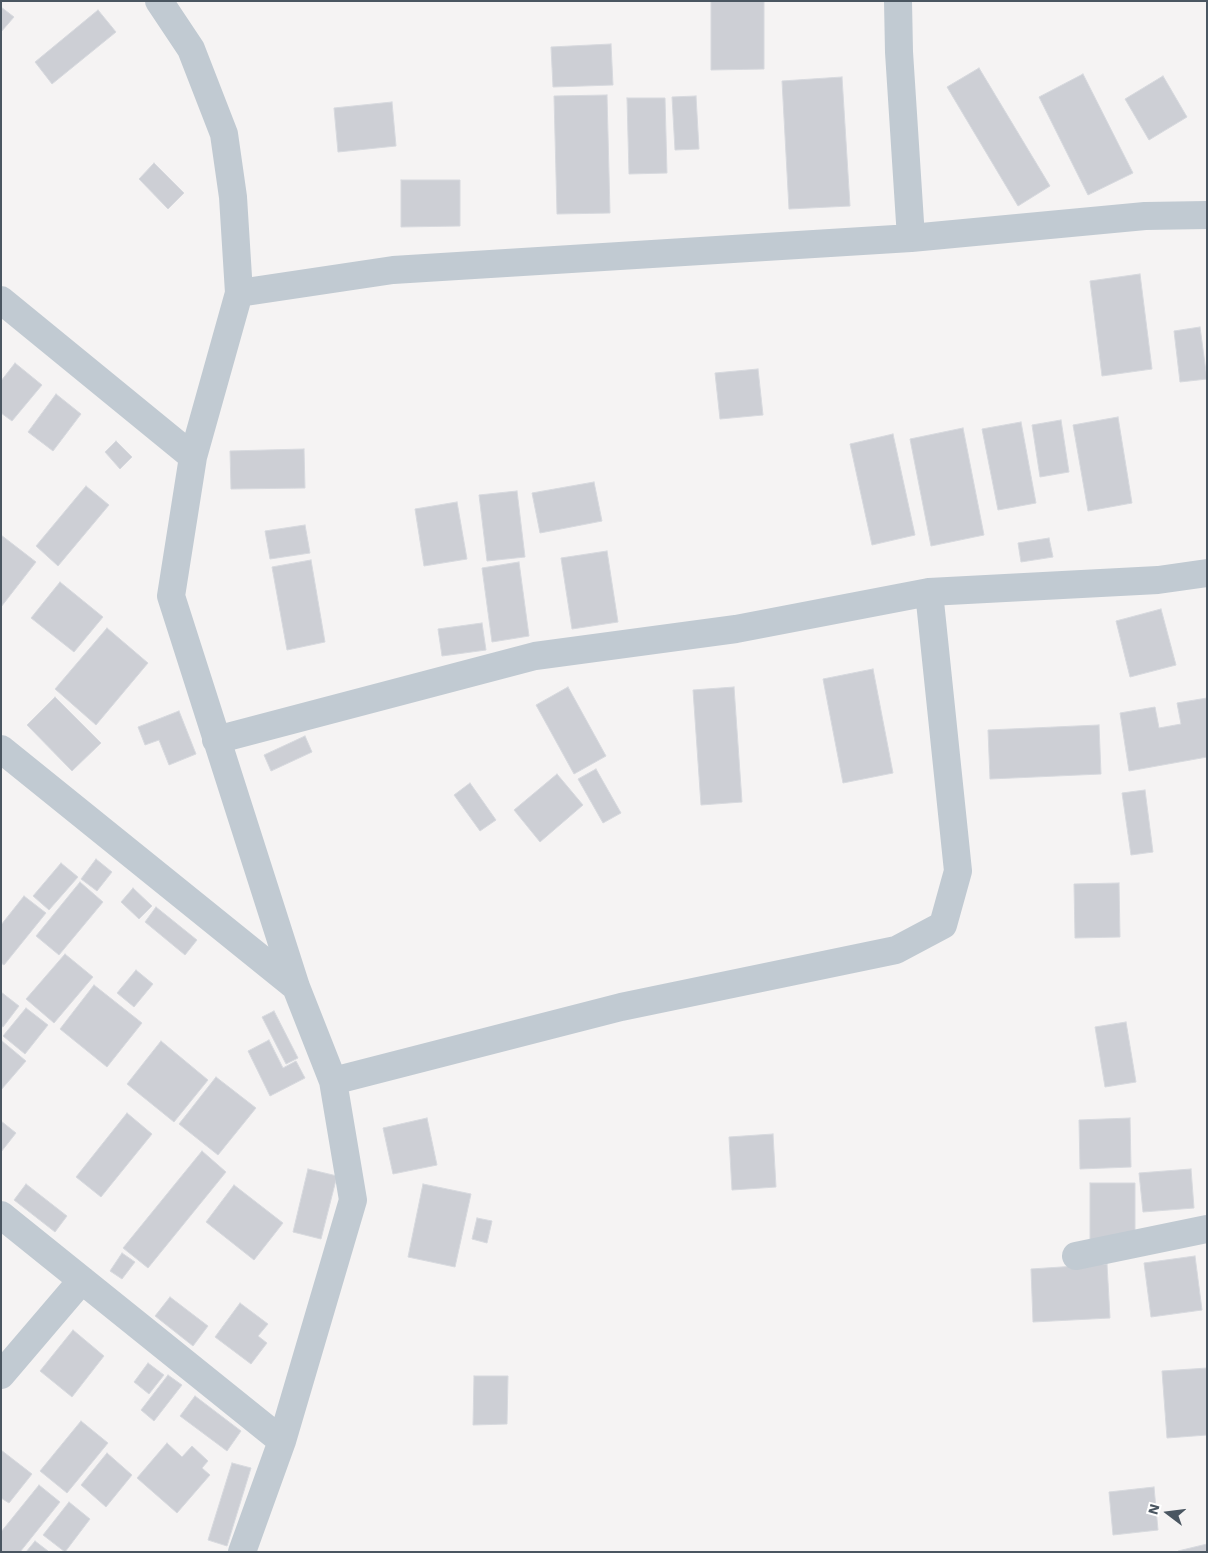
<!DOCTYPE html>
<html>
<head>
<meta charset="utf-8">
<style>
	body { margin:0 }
	#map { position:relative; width:1208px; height:1553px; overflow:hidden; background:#f5f3f3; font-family:"Work Sans",sans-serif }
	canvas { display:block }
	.frame { position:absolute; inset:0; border:2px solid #4a5661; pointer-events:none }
	.north { position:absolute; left:1143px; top:1488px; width:50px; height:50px; -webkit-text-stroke:4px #fff; paint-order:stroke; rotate:285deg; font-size:14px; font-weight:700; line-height:20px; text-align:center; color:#4a5661 }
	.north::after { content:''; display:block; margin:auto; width:18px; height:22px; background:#4a5661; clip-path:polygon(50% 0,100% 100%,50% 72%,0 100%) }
</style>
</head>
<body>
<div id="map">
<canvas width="1208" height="1553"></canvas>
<div class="frame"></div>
<div class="north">N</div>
</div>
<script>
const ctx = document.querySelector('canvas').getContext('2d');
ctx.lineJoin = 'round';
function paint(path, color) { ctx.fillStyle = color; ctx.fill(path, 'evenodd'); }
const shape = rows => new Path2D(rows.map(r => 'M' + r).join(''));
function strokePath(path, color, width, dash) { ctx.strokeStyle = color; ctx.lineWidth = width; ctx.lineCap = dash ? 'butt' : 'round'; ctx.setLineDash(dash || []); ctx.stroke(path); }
const building = shape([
	[711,1,764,1,764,69,711,70,711,1],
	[1,7,14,17,1,32,1,7],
	[98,10,116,32,52,84,35,62,98,10],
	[611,44,613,85,553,87,551,47,611,44],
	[979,68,1050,186,1018,206,947,87,979,68],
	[1083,74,1133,173,1088,195,1039,97,1083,74],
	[1163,76,1187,117,1149,140,1125,99,1163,76],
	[842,77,850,206,789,209,782,81,842,77],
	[607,95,610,213,557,214,554,96,607,95],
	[696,96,699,149,675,150,672,97,696,96],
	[627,98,665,98,667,173,629,174,627,98],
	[392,102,396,146,338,152,334,108,392,102],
	[154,163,184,193,168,209,139,179,154,163],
	[401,180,460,180,460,226,401,227,401,180],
	[1140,274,1152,369,1102,376,1090,281,1140,274],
	[1200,327,1207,379,1180,382,1174,331,1200,327],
	[15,363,42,385,12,421,1,413,1,381,15,363],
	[758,369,763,415,720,419,715,373,758,369],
	[56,394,81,414,53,451,28,432,56,394],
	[1118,417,1132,503,1088,511,1073,425,1118,417],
	[1061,420,1069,472,1040,477,1032,425,1061,420],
	[1021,422,1036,503,998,510,982,429,1021,422],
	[963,428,984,535,931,546,910,439,963,428],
	[893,434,915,535,872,545,850,444,893,434],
	[116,441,132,457,120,469,105,452,116,441],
	[304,449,305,488,231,489,230,451,304,449],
	[594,482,602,521,540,533,532,493,594,482],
	[86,486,109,505,58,566,36,546,86,486],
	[517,491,525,557,487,561,479,495,517,491],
	[457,502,467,559,424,566,415,509,457,502],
	[305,525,310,553,270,559,265,531,305,525],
	[1,535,36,562,1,607,1,535],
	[1049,538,1053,557,1021,562,1018,543,1049,538],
	[607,551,618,622,572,629,561,558,607,551],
	[311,560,325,642,287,650,272,567,311,560],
	[519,562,529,636,492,642,482,568,519,562],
	[60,582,103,617,74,652,31,618,60,582],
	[1161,609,1176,665,1130,677,1116,621,1161,609],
	[482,623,486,650,442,656,438,629,482,623],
	[107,628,148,663,96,725,55,689,107,628],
	[873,669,893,773,843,783,823,679,873,669],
	[568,687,606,756,574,774,536,705,568,687],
	[734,687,742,802,701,805,693,690,734,687],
	[55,697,101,743,72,771,27,725,55,697],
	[1207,698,1207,757,1129,771,1120,713,1155,707,1159,728,1181,724,1177,703,1207,698],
	[179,711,196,754,169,765,159,740,145,745,138,727,179,711],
	[1099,725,1101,774,990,779,988,730,1099,725],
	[305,736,312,752,271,771,264,755,305,736],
	[596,769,621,813,603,823,578,779,596,769],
	[557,774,583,805,540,842,514,810,557,774],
	[470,783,496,820,480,831,454,795,470,783],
	[1145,790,1153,852,1131,855,1122,793,1145,790],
	[96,859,112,872,97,891,81,879,96,859],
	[61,863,78,877,49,910,33,896,61,863],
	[80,882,103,902,59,955,36,936,80,882],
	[1119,883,1120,937,1075,938,1074,884,1119,883],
	[133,888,152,906,139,919,121,902,133,888],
	[24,896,46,913,4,965,1,963,1,925,24,896],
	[156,907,197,940,185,955,145,922,156,907],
	[65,954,93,977,54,1023,26,999,65,954],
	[136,970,153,984,134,1007,117,993,136,970],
	[94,985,142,1023,107,1067,60,1029,94,985],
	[1,992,19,1006,3,1027,1,1026,1,992],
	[26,1008,48,1025,25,1054,3,1036,26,1008],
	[274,1011,298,1058,286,1064,262,1017,274,1011],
	[1126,1022,1136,1082,1105,1087,1095,1027,1126,1022],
	[269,1040,283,1068,296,1061,305,1078,270,1096,248,1051,269,1040],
	[2,1041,26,1061,1,1090,1,1041,2,1041],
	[161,1041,208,1080,174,1122,127,1084,161,1041],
	[216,1077,256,1108,218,1155,179,1124,216,1077],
	[127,1113,152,1134,101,1197,76,1177,127,1113],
	[427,1118,437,1165,393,1174,383,1128,427,1118],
	[1130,1118,1131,1167,1080,1169,1079,1120,1130,1118],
	[1,1121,16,1133,1,1152,1,1121],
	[773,1134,776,1187,732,1190,729,1137,773,1134],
	[202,1151,226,1172,148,1268,123,1248,202,1151],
	[308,1169,337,1176,321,1239,293,1232,308,1169],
	[1191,1169,1194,1208,1143,1212,1139,1173,1191,1169],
	[1090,1183,1135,1183,1135,1241,1090,1241,1090,1183],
	[26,1184,67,1216,55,1232,14,1200,26,1184],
	[423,1184,471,1194,455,1267,408,1257,423,1184],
	[234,1185,283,1223,254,1260,206,1222,234,1185],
	[477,1218,492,1221,487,1243,472,1239,477,1218],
	[122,1253,135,1262,122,1279,110,1271,122,1253],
	[1195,1256,1202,1310,1151,1317,1144,1263,1195,1256],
	[1107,1264,1110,1318,1033,1322,1031,1269,1107,1264],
	[170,1297,208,1326,193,1346,155,1316,170,1297],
	[240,1303,268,1324,258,1336,267,1343,251,1364,215,1337,240,1303],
	[73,1330,104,1356,72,1397,40,1371,73,1330],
	[148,1363,164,1375,149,1394,134,1382,148,1363],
	[1207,1368,1207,1435,1167,1438,1162,1371,1207,1368],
	[168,1375,182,1385,154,1421,141,1410,168,1375],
	[474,1376,508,1376,507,1424,473,1425,474,1376],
	[195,1396,241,1431,227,1451,180,1416,195,1396],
	[81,1421,108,1443,67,1493,40,1471,81,1421],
	[167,1443,182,1457,192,1446,208,1461,202,1468,210,1475,177,1513,137,1478,167,1443],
	[1,1450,32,1474,9,1503,1,1498,1,1450],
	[107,1453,132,1475,106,1507,81,1485,107,1453],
	[232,1463,251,1468,227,1546,208,1540,232,1463],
	[39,1485,60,1502,20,1552,1,1552,1,1532,39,1485],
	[1154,1487,1158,1530,1113,1535,1109,1492,1154,1487],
	[69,1502,90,1519,65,1552,43,1535,69,1502],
	[35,1541,48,1551,47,1552,26,1552,35,1541],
	[1207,1544,1207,1552,1178,1552,1178,1551,1207,1544]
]);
paint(building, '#cdcfd5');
strokePath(building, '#d7d9de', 1);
strokePath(shape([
	[159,1,191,49,224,134,233,197,239,293,193,457,171,596,296,987,333,1081,353,1200,282,1441,242,1552],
	[898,1,899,52,911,238],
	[239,293,393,270,911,238,1145,216,1207,215],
	[1,300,193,457],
	[216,740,535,656,736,629,929,592,1158,580,1207,573],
	[1,749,296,987],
	[333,1081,621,1007,896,950,943,925,958,871,929,592],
	[1,1215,282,1441],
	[1076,1256,1207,1229],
	[1,1375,82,1280]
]), '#c1cad2', 28);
</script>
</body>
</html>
